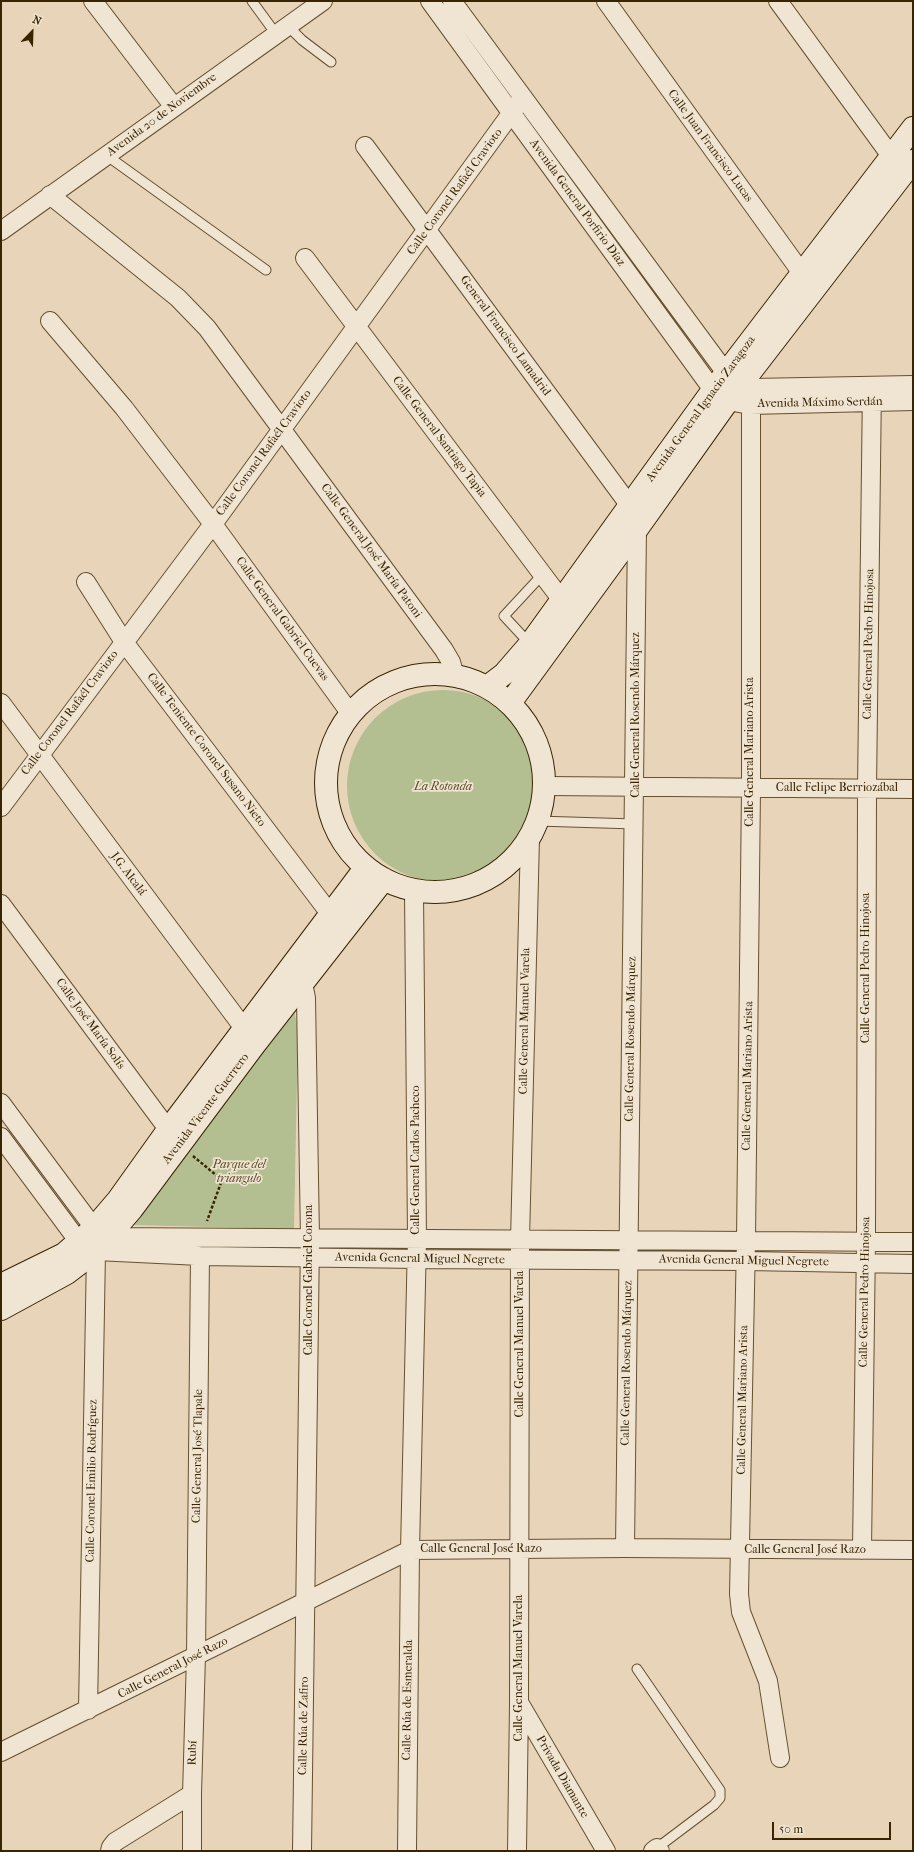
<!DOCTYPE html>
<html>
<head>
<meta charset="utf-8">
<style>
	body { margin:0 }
	#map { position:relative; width:914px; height:1852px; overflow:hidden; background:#e8d5b9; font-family:"IM FELL French Canon",serif }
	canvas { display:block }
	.frame { position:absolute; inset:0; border:2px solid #392401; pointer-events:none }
	.north { position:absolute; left:12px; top:12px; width:40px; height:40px; -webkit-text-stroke:3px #f0e4d2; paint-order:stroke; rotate:23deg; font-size:11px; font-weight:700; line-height:16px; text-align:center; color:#392401 }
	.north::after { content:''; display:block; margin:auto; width:14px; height:18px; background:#392401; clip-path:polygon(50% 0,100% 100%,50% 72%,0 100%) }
	.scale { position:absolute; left:772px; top:1822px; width:119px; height:18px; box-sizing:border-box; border:2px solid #392401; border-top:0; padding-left:5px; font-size:12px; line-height:14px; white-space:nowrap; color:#392401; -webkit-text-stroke:3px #f0e4d2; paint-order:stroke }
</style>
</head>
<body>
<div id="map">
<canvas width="914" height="1852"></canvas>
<div class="frame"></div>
<div class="north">N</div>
<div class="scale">50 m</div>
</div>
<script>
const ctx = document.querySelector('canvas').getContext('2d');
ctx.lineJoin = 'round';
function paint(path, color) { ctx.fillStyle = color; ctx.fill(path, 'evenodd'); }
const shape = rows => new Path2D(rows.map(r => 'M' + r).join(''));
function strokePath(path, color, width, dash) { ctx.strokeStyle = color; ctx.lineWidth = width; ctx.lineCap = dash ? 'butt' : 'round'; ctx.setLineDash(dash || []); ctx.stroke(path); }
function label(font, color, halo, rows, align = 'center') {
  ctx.font = font + ' "IM FELL French Canon",serif'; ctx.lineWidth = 3.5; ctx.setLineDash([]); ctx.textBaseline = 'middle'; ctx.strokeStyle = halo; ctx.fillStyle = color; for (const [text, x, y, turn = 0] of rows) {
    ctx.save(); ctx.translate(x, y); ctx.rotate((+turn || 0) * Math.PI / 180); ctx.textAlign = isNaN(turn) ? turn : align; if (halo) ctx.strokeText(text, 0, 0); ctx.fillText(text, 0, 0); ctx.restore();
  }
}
paint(shape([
	'347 786a96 96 0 1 1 192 0a96 96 0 1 1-192 0Z',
	[293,1005,298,1029,294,1229,130,1225]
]), '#b3be91');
const service = shape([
	[252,1,276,34],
	[288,26,302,40,331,62],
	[106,155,266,270],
	[530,644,504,616,542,575],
	[537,821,635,824],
	[637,1669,720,1790,720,1798,714,1805,657,1848]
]);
const minor = shape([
	[93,1,174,107],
	[430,1,713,390,728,401,750,405,913,401],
	[452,1,726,373,740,385,751,388,913,385],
	[606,1,809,283],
	[778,1,899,167],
	[365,146,630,506,637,529,625,1548],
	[50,195,178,298,207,328,444,650,451,662,455,676],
	[1,231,323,1],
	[305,258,570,611],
	[50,321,124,408,213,524,350,713],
	[751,388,751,788,746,1240,739,1594,741,1612,768,1681,780,1758],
	[86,582,124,642,331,915],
	[1,703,252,1039],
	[545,786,913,789],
	[1,807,213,524,523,97],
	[1,904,176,1140],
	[301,973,306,998,310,1239,302,1851],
	[1,1103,94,1228,108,1237,913,1242],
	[1,1137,79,1242,96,1251,200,1256,417,1259,746,1261,913,1264],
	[862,1550,866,1241,867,789,872,386],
	[520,1704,606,1851],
	[88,1710,96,1251],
	[1,1752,410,1550,625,1548,913,1550],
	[110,1851,111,1847,115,1842,192,1794],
	[192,1851,192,1794,196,1656,200,1256],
	[407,1851,410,1550,417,1240,414,890],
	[517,1851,519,1703,520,1240,530,838],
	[653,1851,657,1848,660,1851]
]);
const secondary = shape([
	'326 783a109 109 0 1 1 218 0a109 109 0 1 1-218 0Z',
	[487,687,504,674,530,644,713,390,913,128],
	[510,703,637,529,728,401,913,161],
	[1,1285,64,1254,94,1228,118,1200,168,1130,366,867],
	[1,1309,67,1273,96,1251,132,1209,255,1044,384,879]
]);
strokePath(service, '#65502f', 11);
strokePath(minor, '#65502f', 20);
strokePath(secondary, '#392401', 24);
strokePath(shape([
	[193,1156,222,1180,207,1221]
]), '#392401', 2.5, [3, 2]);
strokePath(service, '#f0e4d2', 9);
strokePath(minor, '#f0e4d2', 18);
strokePath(secondary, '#f0e4d2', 22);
label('12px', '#392401', '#f0e4d2', [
	["Avenida 20 de Noviembre",162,115,-36],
	["Calle Juan Francisco Lucas",710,146,54],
	["Calle Coronel Rafaél Cravioto",455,192,-54],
	["Avenida General Porfirio Díaz",577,203,54],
	["General Francisco Lamadrid",505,336,54],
	["Avenida Máximo Serdán",820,403,-1],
	["Avenida General Ignacio Zaragoza",701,409,-54],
	["Calle General Santiago Tapia",439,437,53],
	["Calle Coronel Rafaél Cravioto",264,453,-54],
	["Calle General José María Patoni",371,551,54],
	["Calle General Gabriel Cuevas",282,619,54],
	["Calle General Pedro Hinojosa",869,644,-89],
	["Calle Coronel Rafaél Cravioto",70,713,-53],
	["Calle General Rosendo Márquez",636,715,-90],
	["Calle Teniente Coronel Susano Nieto",206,750,53],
	["Calle General Mariano Arista",750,752,-90],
	["Calle Felipe Berriozábal",837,788],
	["J.G. Alcalá",128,874,53],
	["Calle General Pedro Hinojosa",866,968,-90],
	["Calle General Manuel Varela",525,1021,-89],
	["Calle José María Solís",90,1024,54],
	["Calle General Rosendo Márquez",631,1039,-89],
	["Calle General Mariano Arista",748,1076,-89],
	["Avenida Vicente Guerrero",206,1109,-53],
	["Calle General Carlos Pacheco",416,1160,-90],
	["Avenida General Miguel Negrete",420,1259,1],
	["Avenida General Miguel Negrete",744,1261,1],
	["Calle Coronel Gabriel Corona",309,1280,-90],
	["Calle General Pedro Hinojosa",865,1292,-89],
	["Calle General Manuel Varela",520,1344,-90],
	["Calle General Rosendo Márquez",627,1363,-89],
	["Calle General Mariano Arista",743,1400,-89],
	["Calle General José Tlapale",198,1456,-89],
	["Calle Coronel Emilio Rodríguez",92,1481,-89],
	["Calle General José Razo",481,1549],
	["Calle General José Razo",805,1550],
	["Calle General José Razo",173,1668,-27],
	["Calle General Manuel Varela",519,1668,-90],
	["Calle Rúa de Esmeralda",408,1700,-89],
	["Calle Rúa de Zafiro",304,1726,-89],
	["Rubí",193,1753,-88],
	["Privada Diamante",562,1777,60]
]);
label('italic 12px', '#584a25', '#f0e4d2', [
	["La Rotonda",443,787],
	["Parque del",239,1165],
	["triangulo",239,1179]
]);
</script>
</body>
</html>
